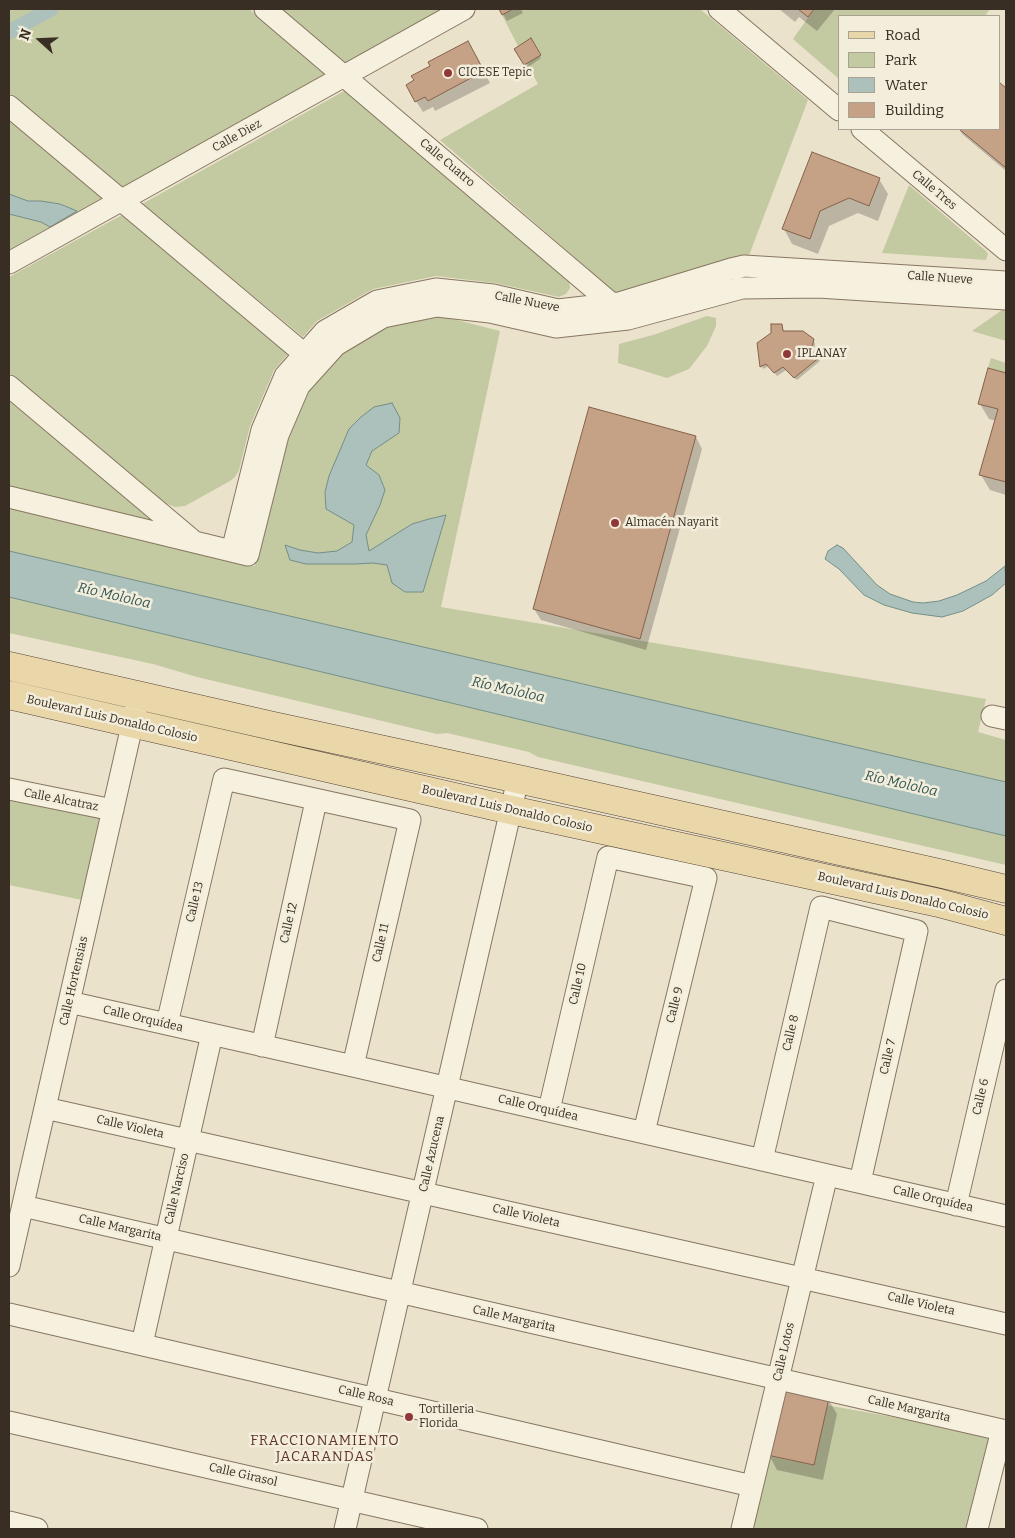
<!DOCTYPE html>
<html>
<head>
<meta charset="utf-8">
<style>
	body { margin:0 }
	#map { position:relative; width:1015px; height:1538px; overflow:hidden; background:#ebe2cc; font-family:Bitter,serif }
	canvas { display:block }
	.frame { position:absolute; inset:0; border:10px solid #392e23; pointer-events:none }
	.legend { position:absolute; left:838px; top:15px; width:162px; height:115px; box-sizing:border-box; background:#f3eddb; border:1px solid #a9a191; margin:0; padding:6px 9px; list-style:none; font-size:15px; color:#392e23 }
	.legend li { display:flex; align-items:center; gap:10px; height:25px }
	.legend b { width:25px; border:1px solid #a9a191 }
	.north { position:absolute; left:15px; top:15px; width:50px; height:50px; -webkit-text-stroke:4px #f3eddb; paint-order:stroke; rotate:290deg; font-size:14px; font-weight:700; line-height:20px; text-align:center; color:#392e23 }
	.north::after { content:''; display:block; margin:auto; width:18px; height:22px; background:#392e23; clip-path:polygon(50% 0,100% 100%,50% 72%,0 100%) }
</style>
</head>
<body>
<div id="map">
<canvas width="1015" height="1538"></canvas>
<div class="frame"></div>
<ul class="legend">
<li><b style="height:6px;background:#e9d6a9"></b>Road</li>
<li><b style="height:14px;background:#c3c9a1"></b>Park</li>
<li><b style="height:14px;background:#acc1bb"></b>Water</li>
<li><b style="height:14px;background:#c5a186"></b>Building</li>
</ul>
<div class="north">N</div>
</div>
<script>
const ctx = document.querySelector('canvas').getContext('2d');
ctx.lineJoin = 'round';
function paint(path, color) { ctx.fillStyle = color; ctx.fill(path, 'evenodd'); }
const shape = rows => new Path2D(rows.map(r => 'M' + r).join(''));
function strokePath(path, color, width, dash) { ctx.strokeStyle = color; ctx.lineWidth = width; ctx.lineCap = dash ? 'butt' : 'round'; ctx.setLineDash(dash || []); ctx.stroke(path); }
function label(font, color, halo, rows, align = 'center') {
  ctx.font = font + ' Bitter,serif'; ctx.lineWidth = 5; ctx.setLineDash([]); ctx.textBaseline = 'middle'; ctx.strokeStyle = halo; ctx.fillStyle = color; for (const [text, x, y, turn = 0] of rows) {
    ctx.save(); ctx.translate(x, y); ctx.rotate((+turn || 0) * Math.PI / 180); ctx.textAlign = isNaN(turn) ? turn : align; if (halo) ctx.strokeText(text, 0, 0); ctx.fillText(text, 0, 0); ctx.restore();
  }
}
paint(shape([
	[9,9,249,9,326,73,123,188,9,93],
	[280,9,443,9,345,63],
	[513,9,700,9,808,100,748,258,618,295,440,140,538,84,527,63,541,54,531,39,518,46,502,15],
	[814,9,990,9,985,16,839,16,839,79,793,39],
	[346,90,569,281,570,288,566,294,559,297,495,283,436,276,373,289,317,321,303,337,142,204],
	[9,120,102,198,9,250],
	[909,185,986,251,988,254,986,260,882,253],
	[122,215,288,354,274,370,250,426,239,470,235,477,230,481,185,506,175,507,165,503,157,497,9,373,9,277],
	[1005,308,1006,308,1006,341,972,331],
	[437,315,500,331,441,607,986,699,978,732,1006,740,1006,782,9,551,9,505,255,566,287,438,307,391,342,352,387,326],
	[707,316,716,318,716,326,707,346,689,369,667,378,618,363,619,344,653,335],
	[991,358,1006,363,1006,373,988,368],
	[9,401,149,517,150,522,9,488],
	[9,597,1006,836,1006,865,538,757,529,752,447,733,437,734,197,677,153,664,9,633],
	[11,790,113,810,92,902,9,885,9,800],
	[826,1405,993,1435,969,1529,751,1529,767,1456,814,1465]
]), '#c3c9a1');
const water = shape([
	[9,194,28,201,41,201,60,204,77,211,50,227,41,222,9,214,9,194],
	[392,403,400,418,399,433,372,451,366,465,379,475,385,490,380,505,366,535,369,551,412,524,429,519,446,515,423,592,405,592,392,583,387,565,373,563,356,564,306,564,290,560,285,545,300,550,318,553,337,551,352,542,354,525,326,509,325,492,329,476,349,429,361,417,374,407,392,403],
	[837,545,843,548,877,585,890,594,913,602,923,603,939,601,957,595,986,581,1005,566,1006,583,992,595,963,611,942,617,912,613,884,605,864,595,839,569,825,559,828,551,837,545],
	[9,551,1006,782,1006,836,9,597,9,551]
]);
paint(water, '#acc1bb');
strokePath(water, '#738f88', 1);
paint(shape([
	[500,9,521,9,523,13,507,21],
	[779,9,835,9,817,31,799,17,795,22],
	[530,40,541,58,527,68,515,49],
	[475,54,490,83,435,111,433,107,423,112,416,101,432,67],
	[999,84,1006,90,1006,171,962,134,959,129,999,129],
	[879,179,888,194,878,221,858,213,829,226,818,254,792,244,784,229],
	[782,325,784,332,813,340,815,344,813,354,820,361,797,380,786,370,777,376,769,366,763,369,762,366],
	[989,370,1006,374,1006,495,990,490,981,475,996,421,989,419,980,404],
	[696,437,702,449,646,650,541,620,534,609],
	[828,1399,837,1414,823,1480,777,1470,769,1455]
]), '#0003');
strokePath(shape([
	[9,32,51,9]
]), '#acc1bb', 15);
const building = shape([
	[499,9,513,9,502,15,499,9],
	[798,9,814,9,808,17,798,9],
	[531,38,541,55,524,65,514,49,531,38],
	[468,41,484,71,428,101,425,97,415,102,406,85,414,80,411,76,430,66,428,62,468,41],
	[999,82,1006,88,1006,168,959,129,999,129,999,82],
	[812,152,880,178,869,206,849,198,820,211,810,239,782,229,812,152],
	[771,324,782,324,783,331,803,331,814,339,811,351,820,357,794,378,783,367,774,373,766,364,760,367,757,343,771,333,771,324],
	[988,368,1006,373,1006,482,979,475,998,409,978,404,988,368],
	[589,407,696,436,640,639,533,609,589,407],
	[782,1388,829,1398,814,1465,767,1455,782,1388]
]);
paint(building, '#c5a186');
strokePath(building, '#84614a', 1);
const minor = shape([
	[265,9,619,310],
	[719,9,839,110],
	[9,106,315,363],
	[862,129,1006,250],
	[9,263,464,9],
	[9,386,191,539],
	[9,497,248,555,278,435,299,386,336,345,383,317,437,306,490,312,556,327,628,319,742,288,818,287,1006,299],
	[232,551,262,430,285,376,325,331,377,301,436,289,493,295,558,310,619,303,731,269,744,266,1006,282],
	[992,716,1006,719],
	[9,789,113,810],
	[69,1002,353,1066,1006,1216],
	[167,1024,224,779,410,820,353,1066],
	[262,1046,316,801],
	[45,1108,1006,1324],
	[549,1110,608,857,706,878,644,1132],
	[762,1160,821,907,917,931,860,1182],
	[956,1205,1006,990],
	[23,1206,1006,1431],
	[9,1266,136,708],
	[9,1314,752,1486],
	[142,1344,212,1034],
	[9,1422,477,1529],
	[9,1522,37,1529],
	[345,1529,518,779],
	[742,1529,827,1175],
	[977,1529,1002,1430]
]);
const major = shape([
	[9,666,273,726,518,779,943,874,1006,889],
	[9,695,511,810,939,903,1006,921]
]);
strokePath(minor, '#877661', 23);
strokePath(major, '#564435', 29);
strokePath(minor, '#f6f0df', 21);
strokePath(major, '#e9d6a9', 28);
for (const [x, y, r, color] of [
	[448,73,5,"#903837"],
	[787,354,5,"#903837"],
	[615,523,5,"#903837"],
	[409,1417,5,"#903837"]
]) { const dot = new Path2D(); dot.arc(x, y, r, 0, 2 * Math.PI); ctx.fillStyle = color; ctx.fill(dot); strokePath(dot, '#f3eddb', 2); }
label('12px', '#392e23', '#f3eddb', [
	["CICESE Tepic",458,73],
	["IPLANAY",797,354],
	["Almacén Nayarit",625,523],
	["Tortilleria",419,1410],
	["Florida",419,1424]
], 'left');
label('12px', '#392e23', '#f3eddb', [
	["Calle Diez",237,136,-29],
	["Calle Cuatro",447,163,40],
	["Calle Tres",934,190,40],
	["Calle Nueve",940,278,4],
	["Calle Nueve",527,302,11],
	["Boulevard Luis Donaldo Colosio",112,719,13],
	["Calle Alcatraz",61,800,11],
	["Boulevard Luis Donaldo Colosio",507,809,13],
	["Boulevard Luis Donaldo Colosio",903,896,13],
	["Calle 13",195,902,-77],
	["Calle 12",289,923,-77],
	["Calle 11",381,943,-77],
	["Calle Hortensias",74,981,-77],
	["Calle 10",578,984,-77],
	["Calle 9",675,1005,-76],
	["Calle Orquídea",143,1019,13],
	["Calle 8",791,1033,-77],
	["Calle 7",888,1057,-77],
	["Calle 6",981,1097,-77],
	["Calle Orquídea",538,1108,13],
	["Calle Violeta",130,1127,13],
	["Calle Azucena",432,1154,-77],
	["Calle Narciso",177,1189,-77],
	["Calle Orquídea",933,1199,13],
	["Calle Violeta",526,1216,13],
	["Calle Margarita",120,1228,13],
	["Calle Violeta",921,1304,13],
	["Calle Margarita",514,1319,13],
	["Calle Lotos",784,1352,-77],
	["Calle Rosa",366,1396,13],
	["Calle Margarita",909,1409,13],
	["Calle Girasol",243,1475,13]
]);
label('italic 14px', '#345755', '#f3eddb', [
	["Río Mololoa",114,596,13],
	["Río Mololoa",508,690,13],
	["Río Mololoa",901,784,13]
]);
ctx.letterSpacing = '1px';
label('14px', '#623427', '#f3eddb', [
	["FRACCIONAMIENTO",325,1441],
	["JACARANDAS",325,1457]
]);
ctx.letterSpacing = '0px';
</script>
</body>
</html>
